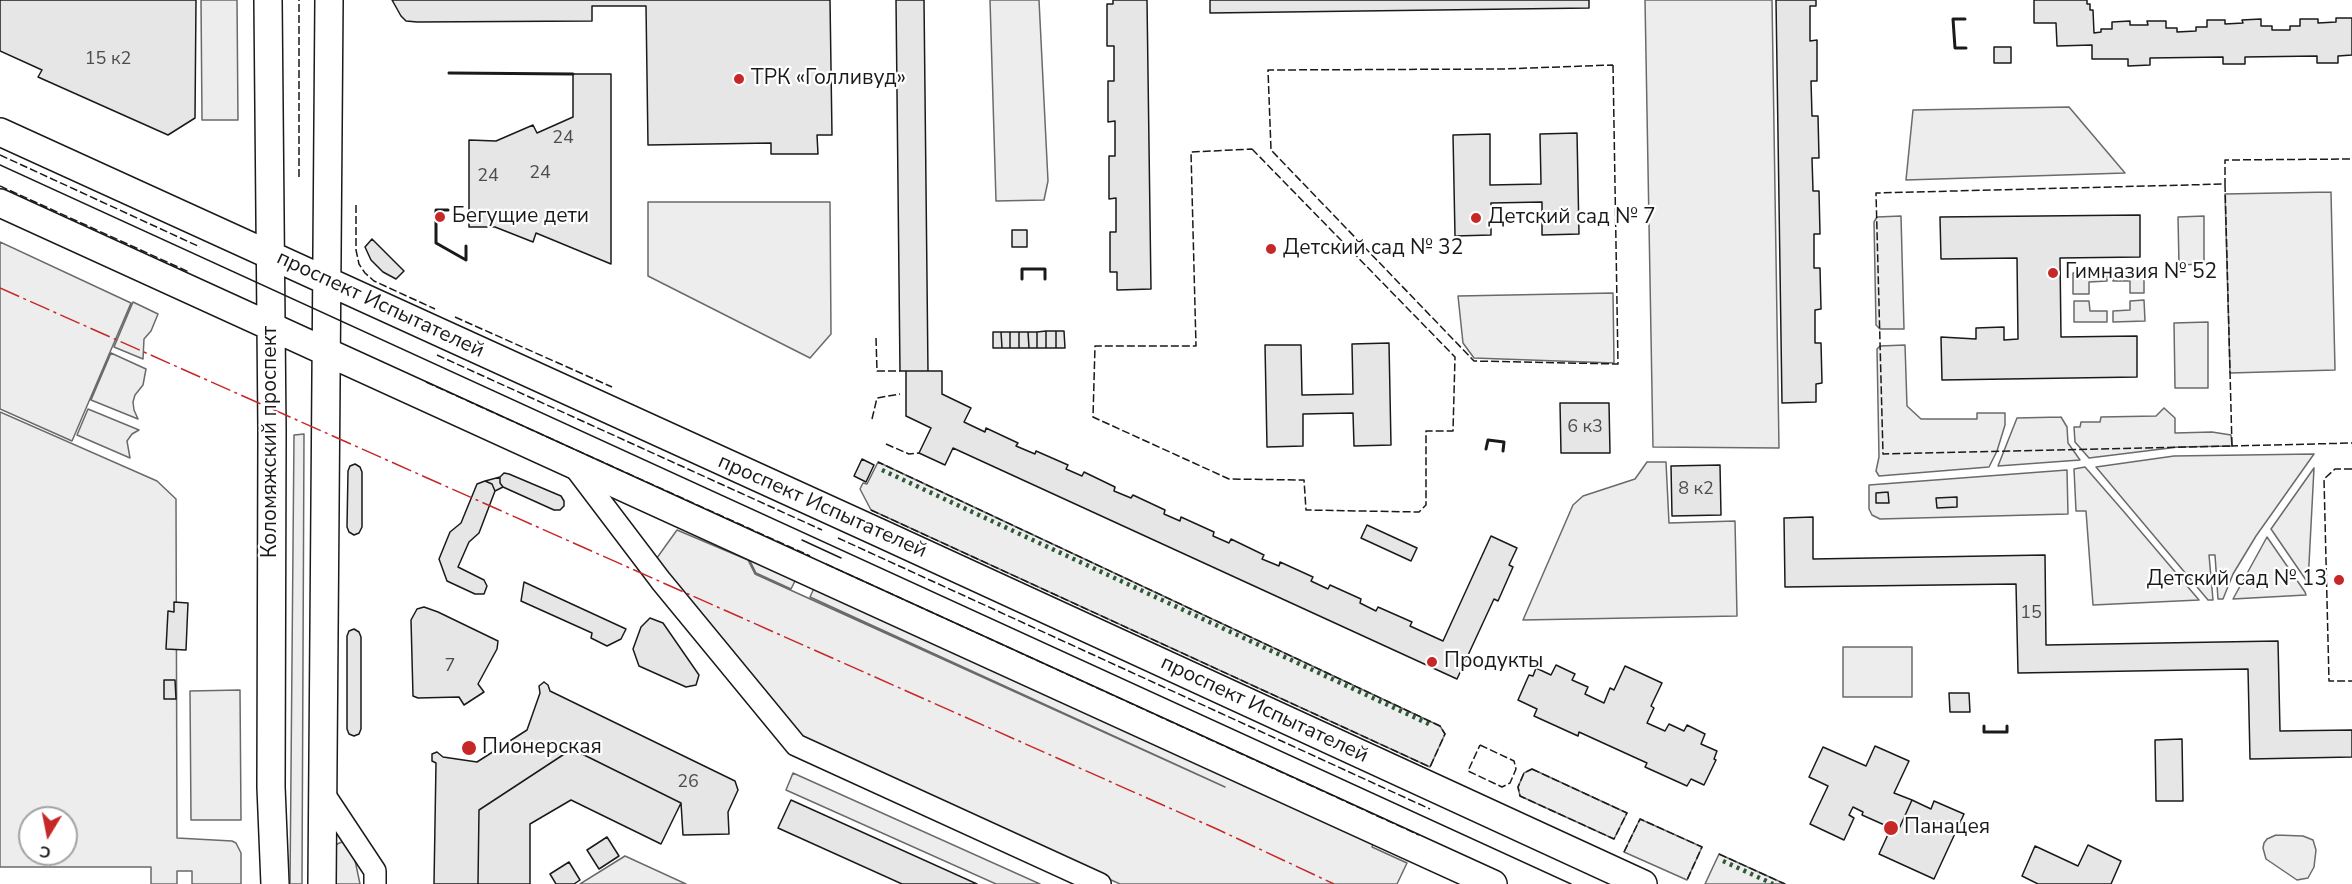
<!DOCTYPE html>
<html>
<head>
<meta charset="utf-8">
<style>
	body { margin:0 }
	#map { position:relative; width:2352px; height:884px; overflow:hidden; background:#fff; font-family:"Nunito Sans",sans-serif }
	canvas { display:block }
	.north { position:absolute; left:18px; top:806px; width:60px; height:60px; box-sizing:border-box; background:#fff; border:2px solid #a3a3a3; border-radius:50%; rotate:190deg; font-size:16px; font-weight:700; line-height:24px; text-align:center; color:#1a1a1a }
	.north::after { content:''; display:block; margin:auto; width:21px; height:27px; background:#c62828; clip-path:polygon(50% 0,100% 100%,50% 72%,0 100%) }
</style>
</head>
<body>
<div id="map">
<canvas width="2352" height="884"></canvas>
<div class="north">С</div>
</div>
<script>
const ctx = document.querySelector('canvas').getContext('2d');
ctx.lineJoin = 'round';
function paint(path, color) { ctx.fillStyle = color; ctx.fill(path, 'evenodd'); }
const shape = rows => new Path2D(rows.map(r => 'M' + r).join(''));
function strokePath(path, color, width, dash) { ctx.strokeStyle = color; ctx.lineWidth = width; ctx.lineCap = dash ? 'butt' : 'round'; ctx.setLineDash(dash || []); ctx.stroke(path); }
function label(font, color, halo, rows, align = 'center') {
  ctx.font = font + ' "Nunito Sans",sans-serif'; ctx.lineWidth = 4.5; ctx.setLineDash([]); ctx.textBaseline = 'middle'; ctx.strokeStyle = halo; ctx.fillStyle = color; for (const [text, x, y, turn = 0] of rows) {
    ctx.save(); ctx.translate(x, y); ctx.rotate((+turn || 0) * Math.PI / 180); ctx.textAlign = isNaN(turn) ? turn : align; if (halo) ctx.strokeText(text, 0, 0); ctx.fillText(text, 0, 0); ctx.restore();
  }
}
const built = shape([
	[201,0,237,0,238,120,202,120,201,0],
	[990,0,1039,0,1048,181,1044,200,996,201,990,0],
	[1645,0,1772,0,1779,448,1653,447,1645,0],
	[2069,107,2125,173,1906,180,1913,110,2069,107],
	[2331,192,2335,370,2230,373,2225,194,2331,192],
	[648,202,830,202,831,334,810,358,648,276,648,202],
	[1901,216,1904,329,1880,329,1876,325,1874,222,1877,217,1901,216],
	[2204,216,2204,264,2179,265,2178,217,2204,216],
	[0,242,131,303,72,441,0,409,0,242],
	[2073,273,2107,273,2107,281,2089,282,2089,294,2073,294,2073,273],
	[2113,273,2144,273,2144,293,2130,293,2130,281,2113,281,2113,273],
	[1613,293,1614,363,1474,358,1463,343,1458,296,1613,293],
	[2144,300,2145,321,2113,322,2113,311,2130,310,2130,301,2144,300],
	[2074,301,2089,301,2090,311,2107,311,2107,322,2074,322,2074,301],
	[133,302,158,314,151,331,144,339,143,359,114,347,133,302],
	[2208,322,2208,388,2175,388,2174,323,2208,322],
	[1905,345,1907,406,1921,419,1977,419,1977,413,2005,413,2005,425,1997,451,1989,467,1879,476,1876,471,1879,457,1877,349,1880,346,1905,345],
	[111,353,146,369,143,385,135,395,133,402,134,410,138,419,91,400,111,353],
	[2164,408,2175,418,2175,433,2212,432,2231,435,2232,446,2178,447,2089,458,2075,442,2074,427,2080,427,2081,422,2100,422,2101,417,2156,416,2164,408],
	[88,409,139,430,132,434,127,441,130,458,77,435,88,409],
	[0,412,157,481,176,499,177,838,232,841,236,843,241,853,241,884,192,884,192,871,177,871,177,884,151,884,151,867,0,867,0,412],
	[30,818,66,818,66,854,30,854,30,818],
	[2061,417,2067,427,2068,443,2080,460,1998,466,2017,418,2061,417],
	[304,434,302,884,290,884,294,435,304,434],
	[2314,454,2256,536,2233,574,2223,599,2218,599,2215,555,2209,555,2213,600,2208,600,2096,467,2174,456,2314,454],
	[878,462,1440,726,1445,734,1430,767,871,510,860,489,863,483,867,484,878,462],
	[1647,462,1666,462,1669,523,1735,521,1737,616,1523,620,1573,505,1583,496,1635,479,1647,462],
	[2085,467,2125,513,2199,600,2093,605,2086,511,2076,511,2074,469,2085,467],
	[2314,468,2308,583,2271,529,2314,468],
	[2067,470,2068,514,1880,519,1872,515,1869,509,1869,485,2067,470],
	[677,530,748,560,755,574,1225,787,810,597,815,586,1374,841,1372,847,1407,863,1397,884,1120,884,796,739,654,562,677,530],
	[2267,537,2305,592,2306,595,2233,599,2267,537],
	[752,557,797,577,791,589,756,573,750,561,752,557],
	[1843,647,1912,647,1912,697,1843,697,1843,647],
	[240,690,241,820,191,820,190,691,240,690],
	[1532,769,1627,813,1614,839,1520,796,1518,787,1524,773,1532,769],
	[793,773,1040,884,996,884,786,790,793,773],
	[1640,819,1702,847,1687,880,1624,852,1640,819],
	[2276,835,2303,836,2313,840,2316,850,2314,867,2308,878,2297,880,2266,859,2263,848,2264,843,2267,839,2276,835],
	[342,842,347,842,352,846,360,884,335,884,335,849,337,844,342,842],
	[1719,854,1785,884,1705,884,1719,854],
	[625,856,686,884,580,884,625,856]
]);
paint(built, '#ededed');
strokePath(built, '#6a6a6a', 1.5);
const building = shape([
	[0,0,196,0,195,118,168,135,38,77,42,70,0,51,0,0],
	[392,0,830,0,832,135,817,135,818,154,771,154,771,143,648,145,646,6,592,6,592,21,417,22,406,21,401,16,392,0],
	[896,0,924,0,928,371,900,371,896,0],
	[1113,0,1147,0,1151,289,1117,290,1117,272,1110,272,1110,232,1116,232,1116,198,1109,199,1109,156,1115,156,1115,121,1108,122,1108,81,1114,81,1114,46,1107,46,1107,4,1113,4,1113,0],
	[1210,0,1589,0,1589,8,1210,13,1210,0],
	[1776,0,1816,0,1816,6,1810,6,1810,41,1817,40,1817,81,1811,81,1812,116,1818,116,1819,158,1812,158,1813,191,1819,191,1820,234,1814,234,1814,268,1820,268,1821,309,1815,310,1815,343,1821,343,1822,383,1816,384,1816,402,1782,403,1776,0],
	[2034,0,2087,0,2087,4,2090,4,2090,10,2093,10,2094,33,2101,32,2101,29,2112,29,2112,22,2130,21,2130,25,2148,25,2147,21,2166,21,2166,28,2177,28,2177,32,2196,31,2196,27,2207,27,2207,20,2225,20,2225,24,2243,23,2242,20,2261,19,2261,26,2272,26,2272,30,2290,30,2290,26,2300,26,2300,19,2318,19,2318,23,2336,22,2336,18,2352,18,2352,55,2338,56,2338,63,2317,63,2317,56,2245,57,2245,64,2223,64,2223,57,2150,58,2150,65,2128,66,2128,59,2092,59,2092,45,2057,46,2056,23,2034,23,2034,0],
	[1994,47,2011,47,2011,63,1994,63,1994,47],
	[573,74,611,74,611,264,536,233,533,242,495,227,469,227,469,140,496,141,533,125,537,133,573,117,573,74],
	[1577,133,1579,234,1542,235,1542,202,1491,203,1491,235,1455,236,1453,135,1490,134,1490,185,1541,184,1540,134,1577,133],
	[2140,215,2140,257,2060,258,2061,337,2137,336,2137,377,1942,380,1941,337,1976,339,1976,328,2004,327,2004,340,2018,339,2017,258,1941,259,1940,217,2140,215],
	[1012,230,1027,230,1027,247,1012,247,1012,230],
	[372,239,404,271,396,279,383,272,371,260,365,247,372,239],
	[1046,331,1046,348,1037,348,1037,332,1046,331],
	[1046,331,1056,331,1056,348,1046,348,1046,331],
	[1056,331,1064,331,1065,348,1056,348,1056,331],
	[993,332,1001,332,1002,348,993,348,993,332],
	[1001,332,1010,332,1010,348,1002,348,1001,332],
	[1010,332,1019,332,1019,348,1010,348,1010,332],
	[1019,332,1028,332,1029,348,1019,348,1019,332],
	[1028,332,1037,332,1037,348,1029,348,1028,332],
	[1389,343,1391,445,1354,446,1353,413,1303,414,1303,446,1267,447,1265,345,1301,345,1302,395,1353,394,1352,344,1389,343],
	[906,371,942,371,942,394,971,408,964,422,985,432,986,428,1018,443,1016,446,1035,454,1036,451,1068,465,1066,469,1082,476,1084,472,1115,487,1114,491,1131,498,1133,495,1165,510,1164,514,1180,521,1181,517,1214,532,1213,536,1229,543,1231,539,1264,555,1262,559,1279,566,1280,562,1313,577,1311,581,1328,589,1330,585,1361,599,1360,603,1376,611,1378,607,1412,622,1410,626,1443,641,1491,536,1517,548,1509,565,1513,567,1498,601,1494,599,1457,679,953,448,945,465,919,453,931,428,906,416,906,371],
	[1560,403,1609,403,1610,453,1561,453,1560,403],
	[862,459,874,465,866,482,854,476,862,459],
	[355,464,360,467,362,472,362,527,359,533,354,535,349,532,347,527,348,471,350,466,355,464],
	[1720,465,1721,515,1672,516,1671,466,1720,465],
	[504,473,509,474,561,496,564,501,564,506,560,510,554,510,503,487,500,483,500,477,504,473],
	[500,477,500,483,503,487,495,491,492,484,485,481,500,477],
	[485,481,492,484,495,491,479,533,469,542,458,567,484,580,487,586,484,594,475,594,447,581,439,559,450,532,461,523,477,484,485,481],
	[1888,492,1889,503,1876,503,1876,493,1888,492],
	[1957,497,1957,507,1937,508,1936,498,1957,497],
	[1813,517,1813,559,2045,555,2046,645,2278,641,2280,731,2352,730,2352,757,2250,759,2248,669,2018,673,2016,584,1785,587,1784,518,1813,517],
	[1367,525,1417,548,1411,561,1361,538,1367,525],
	[524,582,626,629,621,639,607,646,591,638,592,633,521,601,524,582],
	[174,602,188,603,186,650,166,649,168,611,174,612,174,602],
	[424,607,438,612,498,641,497,649,478,684,484,692,464,705,459,697,418,698,413,696,411,620,417,609,424,607],
	[650,618,663,623,699,675,696,685,686,687,639,666,633,649,641,627,650,618],
	[354,629,359,632,361,637,361,729,359,734,354,736,349,734,347,729,347,636,349,631,354,629],
	[1556,665,1575,674,1572,680,1588,687,1585,694,1604,703,1610,688,1614,690,1625,666,1662,683,1651,706,1654,708,1647,723,1665,731,1669,724,1684,731,1687,725,1705,734,1701,744,1717,751,1714,759,1716,760,1704,785,1691,779,1687,786,1645,767,1647,763,1579,732,1578,736,1534,716,1537,709,1518,700,1529,675,1533,676,1536,668,1551,675,1556,665],
	[164,680,175,680,176,699,164,699,164,680],
	[544,682,548,685,550,691,735,781,738,790,728,812,729,834,683,835,681,803,572,749,479,810,478,884,434,884,436,763,432,761,432,754,437,752,443,757,477,762,527,730,540,693,539,686,544,682],
	[1949,693,1969,693,1970,712,1950,712,1949,693],
	[2182,739,2183,801,2156,801,2155,740,2182,739],
	[1875,746,1909,761,1894,793,1912,800,1898,831,1862,815,1863,812,1853,807,1849,815,1854,818,1844,840,1810,824,1828,786,1809,777,1823,747,1866,766,1875,746],
	[572,749,681,803,661,844,571,800,530,824,530,884,478,884,479,810,572,749],
	[791,800,977,884,902,884,778,828,791,800],
	[1912,800,1931,809,1934,801,1964,814,1934,879,1879,854,1891,828,1898,831,1912,800],
	[607,837,619,856,599,869,587,850,607,837],
	[2088,845,2121,861,2111,884,2038,884,2022,876,2035,846,2078,866,2088,845],
	[569,862,580,880,574,884,556,884,550,874,569,862]
]);
paint(building, '#e6e6e6');
strokePath(building, '#1a1a1a', 1.5);
const minor = shape([
	[573,465,661,581,796,745,1100,884],
	[322,791,375,871,375,884]
]);
const major = shape([
	[268,0,272,430,271,787,275,884],
	[0,132,880,533,1643,884],
	[0,203,1493,884],
	[322,884,329,0]
]);
strokePath(minor, '#1a1a1a', 24);
strokePath(major, '#1a1a1a', 30);
strokePath(minor, '#fff', 21);
strokePath(major, '#fff', 27);
strokePath(shape([
	[0,165,1571,884],
	[802,540,841,558]
]), '#1a1a1a', 1.5);
strokePath(shape([
	[882,470,1431,725],
	[1723,861,1773,884]
]), '#2b5a34', 4.5, [3, 4.5]);
strokePath(shape([
	[1613,65,1618,364,1474,361,1271,150,1268,70,1502,69,1613,65],
	[1252,149,1455,357,1453,431,1426,431,1426,505,1419,512,1306,510,1304,480,1229,479,1093,417,1095,346,1196,346,1191,152,1252,149],
	[0,155,200,247],
	[299,177,299,0],
	[2225,184,2232,446,1883,454,1876,193,2225,184],
	[0,186,189,272],
	[2225,186,2225,160,2352,159],
	[356,205,356,250,359,264,365,273,374,281,435,309],
	[455,317,612,387],
	[876,338,877,371,900,371],
	[437,355,822,530],
	[426,382,810,556],
	[872,419,877,398,900,394],
	[886,444,909,454,919,453],
	[2232,444,2232,446,2352,443],
	[2352,469,2335,469,2324,479,2329,681,2352,681],
	[871,510,1430,767,1445,734,1440,726,878,462],
	[838,538,1430,809],
	[826,564,1419,835],
	[1480,745,1514,761,1516,769,1510,783,1502,787,1468,771,1480,745],
	[1532,769,1627,813,1614,839,1520,796,1518,787,1524,773,1532,769],
	[1624,852,1640,819,1702,847,1687,880],
	[1719,854,1785,884]
]), '#1a1a1a', 1.5, [8, 3]);
strokePath(shape([
	[1965,19,1953,19,1955,48,1966,48],
	[449,73,573,74],
	[448,210,436,210,436,243,466,260,466,246],
	[1022,279,1022,269,1045,269,1045,279],
	[1486,449,1488,440,1504,442,1503,451],
	[1984,726,1984,732,2007,732,2007,726]
]), '#1a1a1a', 3);
strokePath(shape([
	[0,288,1219,830,1334,884]
]), '#c62828', 1.5, [21, 4.5, 3, 4.5]);
for (const [x, y, r, color] of [
	[739,79,6,"#c62828"],
	[440,217,6,"#c62828"],
	[1476,218,6,"#c62828"],
	[1271,249,6,"#c62828"],
	[2053,273,6,"#c62828"],
	[2339,580,6,"#c62828"],
	[1432,662,6,"#c62828"],
	[469,748,8,"#c62828"],
	[1891,828,8,"#c62828"]
]) { const dot = new Path2D(); dot.arc(x, y, r, 0, 2 * Math.PI); ctx.fillStyle = color; ctx.fill(dot); strokePath(dot, '#fff', 2); }
label('18px', '#4d4d4d', null, [
	["15 к2",108,60],
	["24",563,139],
	["24",540,174],
	["24",488,177],
	["6 к3",1585,428],
	["8 к2",1696,490],
	["15",2031,614],
	["7",450,667],
	["26",688,783]
]);
label('21px', '#1a1a1a', '#fff', [
	["ТРК «Голливуд»",751,79],
	["Бегущие дети",452,217],
	["Детский сад № 7",1488,218],
	["Детский сад № 32",1283,249],
	["Гимназия № 52",2065,273],
	["Детский сад № 13",2327,580,"right"],
	["Продукты",1444,662],
	["Пионерская",482,748],
	["Панацея",1904,828]
], 'left');
label('21px', '#1a1a1a', '#fff', [
	["проспект Испытателей",380,305,25],
	["Коломяжский проспект",271,442,-90],
	["проспект Испытателей",822,507,24],
	["проспект Испытателей",1264,710,25]
]);
</script>
</body>
</html>
